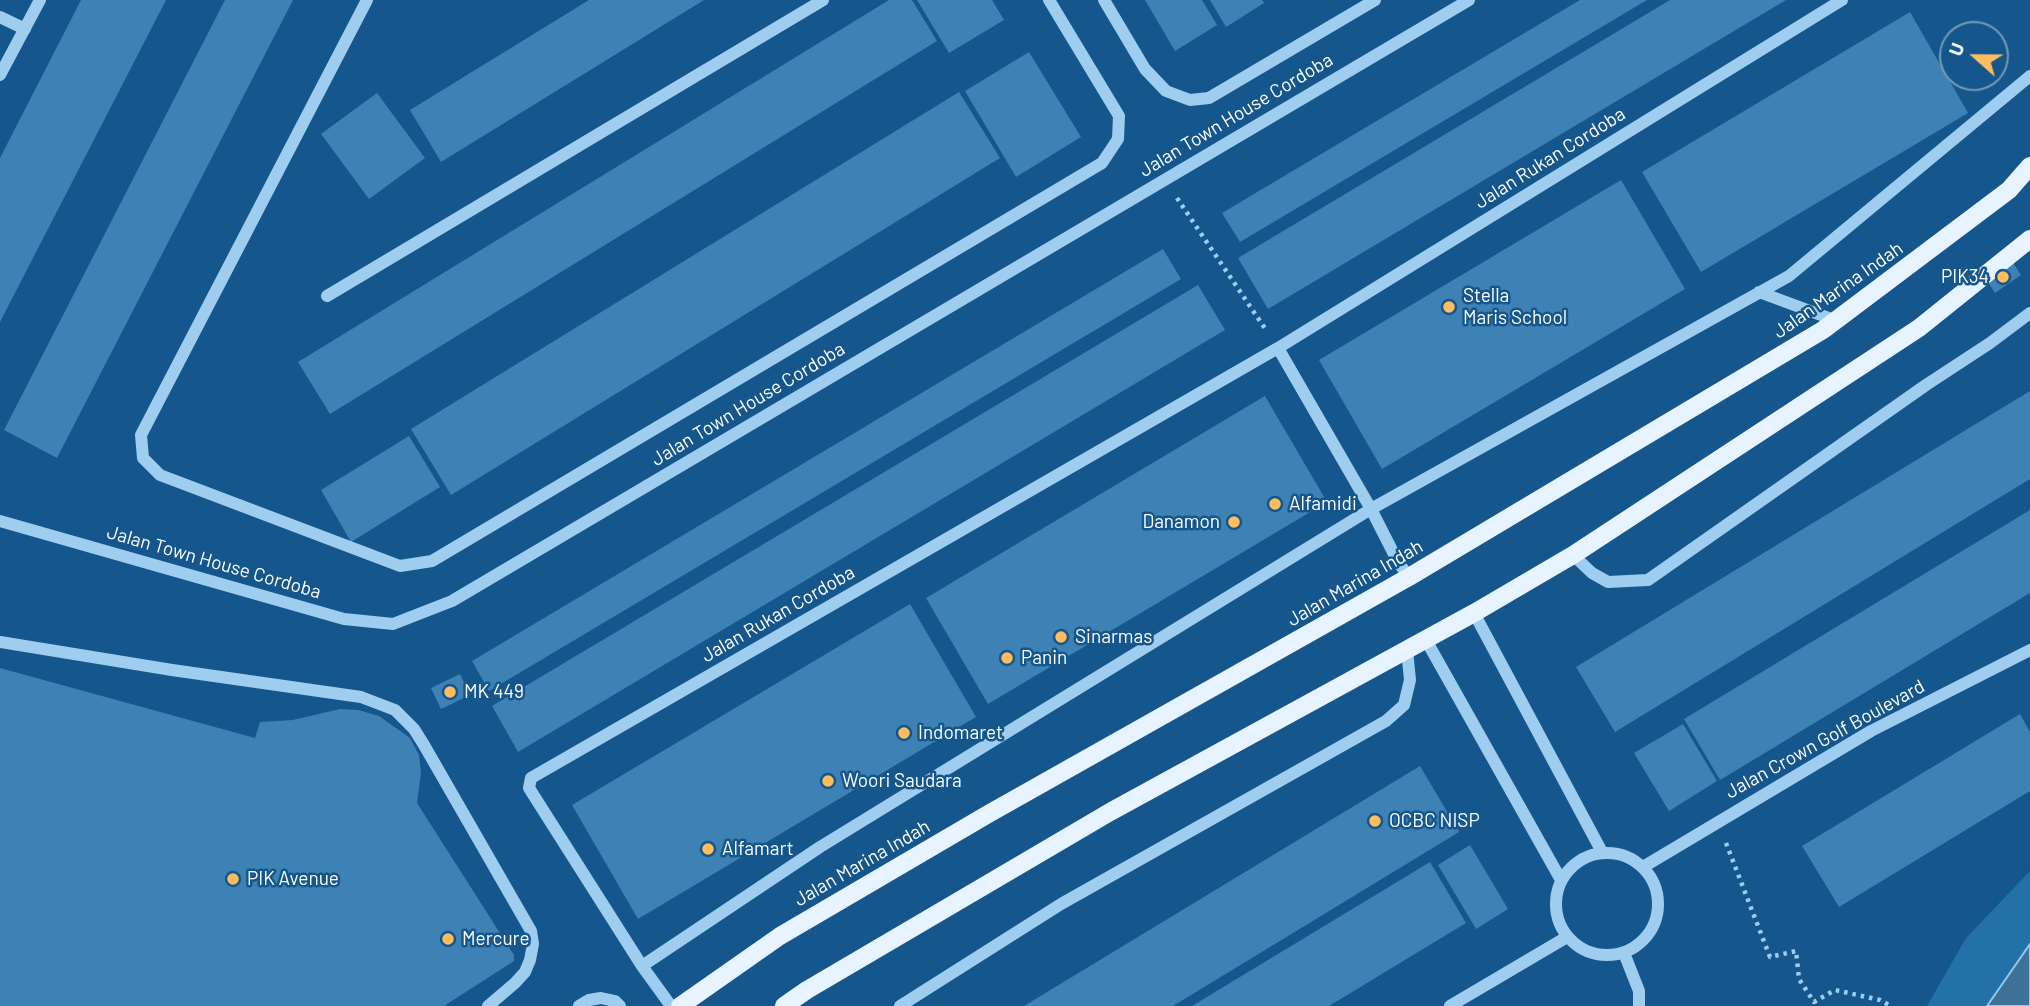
<!DOCTYPE html>
<html>
<head>
<meta charset="utf-8">
<style>
	body { margin:0 }
	#map { position:relative; width:2030px; height:1006px; overflow:hidden; background:#15578c; font-family:Barlow,sans-serif }
	canvas { display:block }
	.north { position:absolute; left:1939px; top:21px; width:70px; height:70px; box-sizing:border-box; background:#15578c; border:2px solid #739aba; border-radius:50%; rotate:291deg; font-size:19px; font-weight:700; line-height:28px; text-align:center; color:#fff }
	.north::after { content:''; display:block; margin:auto; width:24px; height:32px; background:#ffbd5d; clip-path:polygon(50% 0,100% 100%,50% 72%,0 100%) }
</style>
</head>
<body>
<div id="map">
<canvas width="2030" height="1006"></canvas>
<div class="north">U</div>
</div>
<script>
const ctx = document.querySelector('canvas').getContext('2d');
ctx.lineJoin = 'round';
function paint(path, color) { ctx.fillStyle = color; ctx.fill(path, 'evenodd'); }
const shape = rows => new Path2D(rows.map(r => 'M' + r).join(''));
function strokePath(path, color, width, dash) { ctx.strokeStyle = color; ctx.lineWidth = width; ctx.lineCap = dash ? 'butt' : 'round'; ctx.setLineDash(dash || []); ctx.stroke(path); }
function label(font, color, halo, rows, align = 'center') {
  ctx.font = font + ' Barlow,sans-serif'; ctx.lineWidth = 5; ctx.setLineDash([]); ctx.textBaseline = 'middle'; ctx.strokeStyle = halo; ctx.fillStyle = color; for (const [text, x, y, turn = 0] of rows) {
    ctx.save(); ctx.translate(x, y); ctx.rotate((+turn || 0) * Math.PI / 180); ctx.textAlign = isNaN(turn) ? turn : align; if (halo) ctx.strokeText(text, 0, 0); ctx.fillText(text, 0, 0); ctx.restore();
  }
}
paint(shape([
	[2030,871,2030,1006,1927,1006,1966,938]
]), '#2470a9');
const water = shape([
	[2030,944,2030,1006,1987,1006,2030,944]
]);
paint(water, '#3f7096');
strokePath(water, '#90caf3', 2);
paint(shape([
	[81,0,166,0,0,322,0,158],
	[225,0,293,0,57,458,4,430],
	[589,0,704,0,441,162,410,110],
	[889,0,912,0,937,41,330,414,298,362],
	[917,0,992,0,1004,20,949,53],
	[1145,0,1202,0,1217,25,1175,51],
	[1210,0,1262,0,1264,3,1226,27],
	[1580,0,1647,0,1240,242,1222,213],
	[1670,0,1786,0,1268,309,1238,258],
	[1910,12,1968,113,1701,272,1642,172],
	[1029,52,1081,137,1016,177,965,91],
	[959,92,1000,158,451,495,411,429],
	[377,93,425,158,369,199,321,134],
	[1621,180,1685,289,1382,469,1319,360],
	[1163,249,1181,279,489,691,472,661],
	[2012,261,2021,275,1995,293,1986,279],
	[1198,285,1225,330,518,752,492,706],
	[2030,391,2030,479,1615,732,1576,667],
	[1265,396,1327,502,988,704,926,598],
	[409,436,440,487,351,542,321,490],
	[2030,510,2030,593,1720,780,1684,719],
	[910,604,976,717,638,919,572,805],
	[0,668,255,738,260,722,293,720,340,709,358,710,379,716,410,738,419,755,421,773,417,803,514,955,514,961,444,1006,0,1006],
	[460,674,470,695,441,709,431,688],
	[2020,714,2030,732,2030,791,1839,907,1802,846],
	[1683,724,1717,781,1669,811,1634,753],
	[1420,766,1459,832,1173,1006,1024,1006],
	[1470,845,1508,909,1476,929,1438,865],
	[1430,862,1466,923,1334,1003,1329,1006,1192,1006]
]), '#3d81b5');
strokePath(shape([
	[1177,198,1266,330],
	[1726,843,1770,957,1796,951,1799,979,1814,1002,1835,990,1880,1000,1891,1006]
]), '#9ecdf0', 4.5, [3.5, 5]);
strokePath(shape([
	[367,0,141,435,143,458,160,475,400,566,432,561,1102,163,1118,139,1119,116,1049,0],
	[1104,0,1145,69,1166,91,1190,100,1209,98,1375,0],
	[0,17,25,29],
	[0,75,40,0],
	[1759,292,1837,321],
	[327,296,823,0],
	[1278,348,1371,509,1398,562,1409,577],
	[0,521,344,619,393,624,452,601,1469,0],
	[1573,555,1592,573,1608,582,1648,580,1926,385,1990,343,2030,313],
	[1474,613,1602,852],
	[1426,640,1561,880],
	[0,642,172,670,361,697,395,710,414,729,424,745,531,931,533,944,530,960,525,972,515,983,488,1006],
	'1556 904a51 51 0 1 1 102 0a51 51 0 1 1-102 0Z',
	[1643,867,1871,731,2030,650],
	[1624,953,1639,991,1639,1006],
	[642,966,820,847,1371,509,1789,276,2030,76],
	[579,1006,589,1000,601,998,615,1001,620,1006],
	[671,1006,642,966,529,788,531,778,1278,348,1842,0],
	[900,1006,1061,904,1386,721,1404,705,1410,680,1407,650],
	[1450,1006,1567,937]
]), '#9ecdf0', 12);
strokePath(shape([
	[680,1006,780,936,990,813,1409,577,1823,330,2009,190,2030,166],
	[784,1006,807,990,1110,812,1474,613,1573,555,1919,328,2030,239]
]), '#e7f3ff', 18);
for (const [x, y, r, color] of [
	[2003,277,7,"#ffbd5d"],
	[1449,307,7,"#ffbd5d"],
	[1275,504,7,"#ffbd5d"],
	[1234,522,7,"#ffbd5d"],
	[1061,637,7,"#ffbd5d"],
	[1007,658,7,"#ffbd5d"],
	[450,692,7,"#ffbd5d"],
	[904,733,7,"#ffbd5d"],
	[828,781,7,"#ffbd5d"],
	[1375,821,7,"#ffbd5d"],
	[708,849,7,"#ffbd5d"],
	[233,879,7,"#ffbd5d"],
	[448,939,7,"#ffbd5d"]
]) { const dot = new Path2D(); dot.arc(x, y, r, 0, 2 * Math.PI); ctx.fillStyle = color; ctx.fill(dot); strokePath(dot, '#15578c', 2.5); }
label('19px', '#fff', '#15578c', [
	["Jalan Town House Cordoba",1236,115,-31],
	["Jalan Rukan Cordoba",1550,158,-32],
	["Jalan Marina Indah",1838,290,-35],
	["Jalan Town House Cordoba",748,404,-31],
	["Jalan Town House Cordoba",214,562,16],
	["Jalan Marina Indah",1355,583,-30],
	["Jalan Rukan Cordoba",778,614,-30],
	["Jalan Crown Golf Boulevard",1825,739,-29],
	["Jalan Marina Indah",862,863,-30]
]);
label('19px', '#fff', '#15578c', [
	["PIK34",1989,277,"right"],
	["Stella",1463,296],
	["Maris School",1463,318],
	["Alfamidi",1289,504],
	["Danamon",1220,522,"right"],
	["Sinarmas",1075,637],
	["Panin",1021,658],
	["MK 449",464,692],
	["Indomaret",918,733],
	["Woori Saudara",842,781],
	["OCBC NISP",1389,821],
	["Alfamart",722,849],
	["PIK Avenue",247,879],
	["Mercure",462,939]
], 'left');
</script>
</body>
</html>
